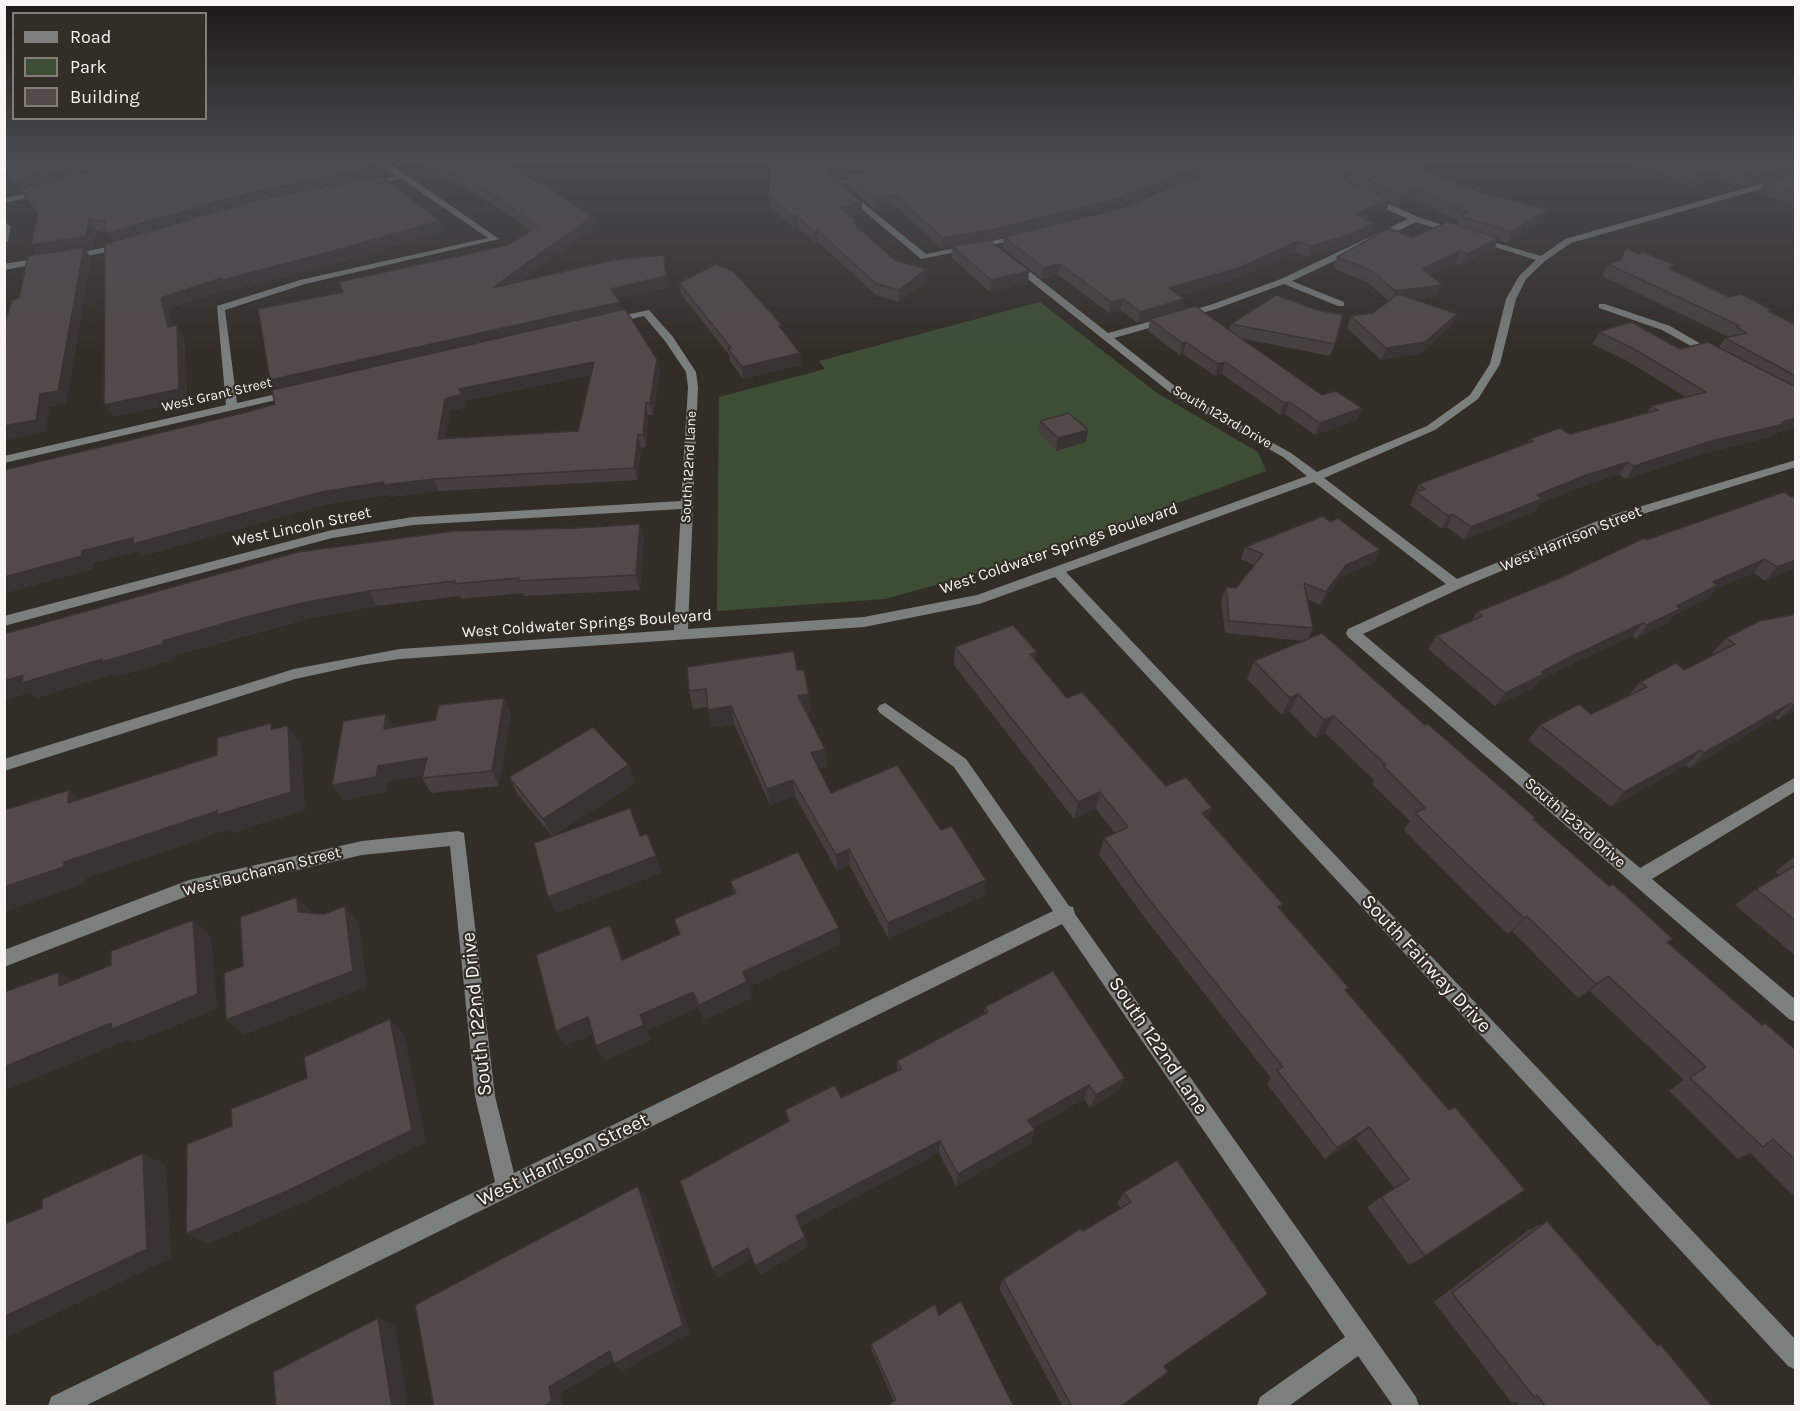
<!DOCTYPE html>
<html>
<head>
<meta charset="utf-8">
<style>
	body { margin:0 }
	#map { position:relative; width:1800px; height:1411px; overflow:hidden; background:#332d27; font-family:Karla,sans-serif }
	canvas { display:block }
	.frame { position:absolute; inset:0; border:6px solid #f8f4f1; pointer-events:none }
	.legend { position:absolute; left:12px; top:12px; width:195px; height:108px; box-sizing:border-box; background:#332d27; border:2px solid #827d78; margin:0; padding:8px 10px; list-style:none; font-size:18px; color:#f8f4f1 }
	.legend li { display:flex; align-items:center; gap:12px; height:30px }
	.legend b { width:30px; border:2px solid #827d78 }
</style>
</head>
<body>
<div id="map">
<canvas width="1800" height="1411"></canvas>
<div class="frame"></div>
<ul class="legend">
<li><b style="height:8px;background:#7b7f7d"></b>Road</li>
<li><b style="height:16px;background:#3d4e35"></b>Park</li>
<li><b style="height:16px;background:#534949"></b>Building</li>
</ul>
</div>
<script>
const ctx = document.querySelector('canvas').getContext('2d');
ctx.lineJoin = 'round';
function paint(path, color) { ctx.fillStyle = color; ctx.fill(path, 'evenodd'); }
const shape = rows => new Path2D(rows.map(r => 'M' + r).join(''));
function strokePath(path, color, width, dash) { ctx.strokeStyle = color; ctx.lineWidth = width; ctx.lineCap = dash ? 'butt' : 'round'; ctx.setLineDash(dash || []); ctx.stroke(path); }
function label(font, color, halo, rows, align = 'center') {
  ctx.font = font + ' Karla,sans-serif'; ctx.lineWidth = 4.5; ctx.setLineDash([]); ctx.textBaseline = 'middle'; ctx.strokeStyle = halo; ctx.fillStyle = color; for (const [text, x, y, turn = 0] of rows) {
    ctx.save(); ctx.translate(x, y); ctx.rotate((+turn || 0) * Math.PI / 180); ctx.textAlign = isNaN(turn) ? turn : align; if (halo) ctx.strokeText(text, 0, 0); ctx.fillText(text, 0, 0); ctx.restore();
  }
}
paint(shape([
	[1040,302,1157,393,1258,452,1266,471,1008,565,885,599,717,611,719,397,825,369,819,361]
]), '#3d4e35');
paint(shape([
	[373,159,383,159,499,239,305,284,225,310,237,403,294,390,298,391,298,395,4,463,4,456,226,405,217,306,300,280,488,238,402,179,364,186,364,182,396,176,373,159],
	[1796,174,1796,179,1571,243,1545,261,1526,279,1516,299,1500,364,1478,399,1435,430,1324,478,1457,579,1612,515,1796,460,1796,467,1620,521,1461,588,1363,634,1640,868,1796,777,1796,791,1652,879,1796,1000,1796,1022,1789,1019,1348,637,1346,633,1348,629,1446,584,1314,482,1066,572,1796,1340,1796,1370,1788,1366,1055,577,979,604,864,627,400,659,360,665,295,679,4,771,4,759,294,669,400,649,674,630,681,509,413,525,332,538,4,626,4,616,332,530,413,517,681,501,688,387,686,372,665,341,644,316,610,324,606,323,606,319,649,310,673,337,696,372,698,387,688,629,864,617,977,595,1307,476,1283,457,1177,398,1009,264,1009,260,1015,260,1108,333,1210,305,1281,279,1408,219,1366,200,1366,196,1372,196,1418,217,1459,230,1460,232,1456,235,1416,222,1292,281,1344,302,1344,306,1338,306,1284,284,1216,309,1114,338,1185,394,1291,453,1317,472,1427,426,1470,395,1490,364,1506,299,1519,276,1536,260,1476,241,1476,237,1541,256,1565,239,1796,174],
	[866,175,870,177,869,179,836,185,832,183,866,175],
	[43,190,47,192,46,194,4,203,4,198,43,190],
	[847,190,926,254,1022,235,1026,238,921,259,844,194,843,192,847,190],
	[4,221,11,227,8,241,4,244,4,221],
	[125,243,128,244,128,248,70,259,65,256,125,243],
	[46,257,49,258,49,262,4,270,4,264,46,257],
	[1599,304,1605,304,1670,326,1720,355,1711,357,1662,330,1599,308,1599,304],
	[885,703,966,759,1069,906,1073,907,1075,914,1416,1397,1419,1406,1393,1406,1358,1356,1289,1406,1257,1406,1260,1397,1345,1337,1062,924,85,1406,48,1406,51,1397,495,1182,475,1096,450,846,362,855,190,895,4,967,4,950,189,880,362,841,458,831,464,833,495,1096,514,1173,1053,911,954,767,880,713,877,709,880,705,885,703]
]), '#7b7f7d');
paint(shape([
	[4,159,363,169,366,178,440,221,443,232,334,264,229,291,227,289,168,309,172,326,184,337,187,401,113,417,112,242,107,232,96,231,93,247,85,248,91,258,66,403,49,407,45,432,19,298,37,254,31,245,38,215,22,191,4,170],
	[419,159,496,159,595,227,521,281,666,267,669,287,618,299,621,310,660,371,653,415,648,415,646,447,641,448,637,480,439,491,389,497,388,495,327,504,142,556,138,551,93,563,92,569,5,593,247,412,275,404,275,389,343,292,509,245,531,231,503,211],
	[591,375,578,431,445,438,450,411,466,407,464,401],
	[790,159,1240,159,1112,211,1119,209,1241,159,1394,159,1485,194,1548,210,1543,221,1507,243,1498,240,1494,249,1462,265,1455,263,1430,275,1437,297,1414,299,1457,314,1451,326,1420,354,1381,360,1347,328,1351,316,1373,313,1389,301,1368,283,1333,268,1337,257,1412,238,1456,225,1458,220,1413,201,1399,206,1389,202,1386,211,1366,219,1375,223,1372,234,1345,246,1308,257,1295,252,1238,278,1180,296,1184,299,1182,310,1229,330,1231,324,1335,344,1330,356,1240,338,1322,395,1362,408,1357,420,1315,435,1285,414,1280,415,1222,374,1215,376,1183,354,1180,355,1148,331,1150,320,1138,323,1120,310,1109,313,1058,275,1042,279,1003,248,1004,238,990,241,1028,283,990,292,951,257,952,247,942,249,897,208,892,206,876,210,847,185,847,176,834,179,862,213,850,215,858,228,895,260,927,281,899,302,876,295,818,242,815,243,798,227,794,228,769,205,768,194,779,164],
	[1625,159,1796,159,1770,179,1760,175,1755,183,1742,186,1720,178,1691,186],
	[1796,173,1796,206,1759,193,1765,182],
	[1626,248,1729,297,1771,312,1796,325,1796,427,1776,433,1774,436,1702,454,1626,479,1619,474,1578,488,1539,504,1535,511,1464,540,1447,527,1442,529,1410,505,1419,484,1527,443,1529,439,1570,434,1647,413,1651,406,1686,397,1627,361,1592,344,1599,332,1680,349,1719,347,1725,338,1729,337,1602,276,1608,264,1620,260],
	[679,283,783,331,800,353,801,365,743,379,730,361,729,355,681,294],
	[1040,421,1088,430,1086,442,1056,451,1039,433],
	[1796,499,1796,568,1765,581,1754,573,1715,589,1707,599,1675,615,1669,622,1636,639,1632,636,1562,669,1539,681,1534,688,1495,706,1428,649,1436,636,1472,620,1477,612,1562,577,1646,540],
	[1330,522,1380,550,1374,563,1340,577,1320,605,1307,599,1313,628,1308,639,1425,725,1609,886,1673,939,1668,942,1762,1025,1796,1050,1796,1198,1750,1153,1738,1159,1669,1091,1684,1080,1590,991,1578,998,1512,931,1508,934,1456,883,1404,830,1410,821,1372,784,1374,780,1325,733,1315,738,1290,712,1282,715,1247,679,1254,661,1304,641,1225,633,1221,600,1226,587,1236,588,1254,565,1241,559,1245,547],
	[644,538,640,590,524,596,523,593,461,599,460,596,377,606,311,618,175,655,175,659,115,677,112,674,37,698,31,692,4,700,4,634],
	[1796,614,1796,710,1778,720,1775,718,1690,768,1686,765,1611,807,1528,740,1540,725,1591,714,1629,695,1640,682,1684,670,1714,655,1712,653,1726,638],
	[955,647,1037,652,1035,661,1067,698,1166,786,1212,808,1208,819,1283,904,1280,909,1346,991,1449,1110,1425,1256,1409,1265,1367,1207,1381,1197,1394,1188,1356,1139,1325,1159,1267,1084,1271,1078,1145,918,1099,855,1104,838,1115,833,1096,809,1074,819,954,665],
	[797,670,811,712,807,712,825,749,827,766,819,768,831,793,941,830,986,880,984,896,888,938,850,866,837,871,795,796,770,805,734,724,712,727,708,707,693,709,689,691],
	[504,698,511,714,499,786,431,793,422,778,423,775,388,782,386,792,343,800,332,785,386,714,394,727,435,720],
	[629,765,635,783,552,836,518,795,509,777],
	[1796,855,1796,956,1735,905,1756,889,1779,875,1775,872],
	[730,881,841,944,749,987,752,998,704,1020,699,1007,647,1030,651,1040,605,1060,596,1046,593,1034,566,1045,556,1031,610,925,617,941,623,959,680,935,674,919,734,894],
	[985,1007,1119,1091,1090,1108,1084,1099,1033,1128,1031,1143,956,1186,939,1153,801,1226,808,1247,760,1275,752,1258,718,1278,712,1269,788,1122,785,1110,841,1098,897,1071,897,1061,984,1014],
	[1177,1160,1164,1366,1120,1407,1063,1407,999,1288,1003,1279,1121,1208,1117,1203,1124,1192],
	[1547,1221,1657,1345,1660,1344,1713,1407,1520,1407,1516,1402,1512,1403,1434,1302,1527,1231],
	[939,1315,1014,1407,894,1402,872,1351,871,1344]
]), '#473f3f');
paint(shape([
	[103,159,152,159,21,191,14,181],
	[877,159,928,159,847,175,847,176,833,179,831,176,832,168],
	[1216,159,1240,159,1109,212,991,241,952,246,952,247,942,249,943,238],
	[1796,164,1796,173,1770,179,1777,168],
	[1727,168,1720,178,1691,186,1697,176],
	[363,169,367,180,114,244,107,233,245,194],
	[1762,172,1755,183,1742,186,1748,176],
	[1417,190,1413,201,1399,206,1403,195],
	[892,195,892,206,876,210,876,199],
	[1390,200,1386,211,1350,225,1354,214],
	[862,202,862,213,841,218,840,207],
	[1548,210,1543,221,1507,243,1512,232],
	[593,216,595,227,496,299,492,288],
	[797,216,798,227,794,228,793,217],
	[89,220,96,231,93,247,85,248,91,258,66,403,49,407,45,432,4,441,4,426,38,256,31,245],
	[440,221,443,232,334,264,229,291,223,280],
	[1375,223,1372,234,1345,246,1308,257,1311,246],
	[818,231,818,242,815,243,814,232],
	[1499,238,1494,249,1462,265,1467,254],
	[1298,241,1295,252,1238,278,1166,300,1169,288],
	[1460,251,1455,263,1418,281,1423,269],
	[664,255,669,287,614,300,611,289],
	[1060,264,1058,275,1042,279,1044,268],
	[927,269,927,281,899,302,899,290],
	[1029,271,1028,283,990,292,991,280],
	[221,278,227,289,168,309,175,338,168,327,161,298],
	[1442,285,1437,297,1390,302,1395,291],
	[1123,299,1120,310,1109,313,1111,302],
	[1184,299,1182,311,1138,323,1140,312],
	[620,302,622,314,276,392,270,380],
	[1457,314,1451,326,1420,354,1381,360,1386,348],
	[177,325,184,337,187,401,113,417,104,405],
	[1186,342,1183,354,1180,355,1182,343],
	[800,353,801,365,743,379,742,367],
	[657,359,660,371,653,415,650,403],
	[594,362,597,374,464,401,466,407,450,411,443,451,438,439,445,399,459,389],
	[1225,362,1222,374,1215,376,1218,364],
	[1289,402,1285,414,1280,415,1284,403],
	[646,403,648,415,646,447,643,435],
	[1362,408,1357,420,1315,435,1320,423],
	[1796,418,1796,427,1776,433,1774,436,1702,454,1626,479,1634,466,1711,441,1782,422],
	[1088,430,1086,442,1056,451,1058,438],
	[638,435,641,448,637,480,634,468],
	[1628,462,1619,474,1578,488,1539,504,1535,511,1464,540,1471,527,1537,495,1586,475],
	[434,479,439,491,389,497,388,495,327,504,142,556,138,551,93,563,92,569,5,593,4,592,4,577,82,551,321,492,384,482],
	[1453,514,1447,527,1442,529,1448,516],
	[640,524,644,538,640,590,636,575],
	[1380,550,1374,563,1340,577,1320,605,1326,592,1346,565],
	[1765,559,1754,573,1715,589,1707,599,1675,615,1669,622,1636,639,1647,625,1713,582],
	[1796,560,1796,568,1765,581,1777,567],
	[369,591,377,606,311,618,260,631,175,655,175,659,115,677,112,674,37,698,31,692,4,700,4,681,23,675,163,641,302,603],
	[1643,623,1632,636,1562,669,1539,681,1534,688,1495,706,1505,693,1541,672,1572,656],
	[1037,652,1034,669,1030,654],
	[809,694,811,712,800,713,798,696],
	[1298,694,1290,712,1282,715,1290,698],
	[504,698,511,714,499,786,492,771],
	[1791,703,1775,718,1690,768,1704,753],
	[1796,704,1796,710,1778,720,1794,705],
	[731,706,734,724,712,727,708,710],
	[386,714,396,730,384,729],
	[1334,716,1325,733,1315,738,1324,720],
	[288,725,301,743,305,810,233,833,230,829,85,879,84,884,4,912,4,887,64,862],
	[825,749,827,766,813,770,811,753],
	[1701,750,1686,765,1611,807,1624,792],
	[427,758,436,773,388,782,386,792,343,800,332,785,378,766],
	[629,765,635,783,552,836,543,819],
	[793,780,795,796,770,805,767,789],
	[69,790,88,808,68,803],
	[1100,792,1096,809,1074,819,1078,802],
	[1212,808,1205,825,1202,813],
	[849,849,850,866,837,871,836,855],
	[656,856,662,873,557,913,548,897],
	[986,880,984,896,888,938,888,923],
	[297,897,312,913,298,912],
	[345,906,359,923,367,987,244,1035,226,1020],
	[1527,916,1512,931,1508,934,1524,918],
	[193,920,211,936,217,1009,133,1043,128,1040,4,1091,4,1067],
	[610,925,617,941,629,975,622,960],
	[839,928,841,944,749,987,752,998,704,1020,699,1005,743,972],
	[59,972,81,987,59,986],
	[1608,976,1590,991,1578,998,1596,984],
	[693,992,699,1007,647,1030,651,1040,605,1060,596,1046,640,1015],
	[588,1017,596,1032,566,1045,556,1031],
	[390,1019,404,1034,426,1142,305,1202,208,1244,186,1234],
	[1125,1078,1119,1091,1090,1108,1096,1095],
	[1089,1085,1084,1099,1025,1132,1028,1120],
	[1369,1127,1356,1139,1325,1159,1337,1148],
	[1035,1130,1031,1143,956,1186,958,1174],
	[940,1141,939,1153,800,1227,796,1216],
	[143,1153,166,1165,171,1258,4,1339,4,1317],
	[638,1186,646,1197,690,1333,623,1371,614,1364],
	[805,1237,808,1247,760,1275,755,1266],
	[748,1248,753,1257,718,1278,712,1269],
	[378,1318,395,1326,408,1407,392,1407],
	[610,1351,620,1358,561,1393,564,1406,543,1407,549,1387],
	[226,1404,237,1407,227,1407]
]), '#3a3333');
const building = shape([
	[4,159,103,159,14,181,4,168,4,159],
	[139,159,354,159,363,169,245,194,107,233,105,221,89,220,86,236,31,245,38,214,20,189,139,159],
	[432,159,496,159,553,191,593,216,492,288,613,260,664,255,666,276,611,289,620,302,270,380,258,309,343,292,339,282,509,245,537,226,500,200,432,159],
	[790,159,877,159,832,168,831,176,862,202,840,207,858,222,853,223,895,260,927,269,899,290,875,283,818,231,814,232,797,216,793,217,768,194,772,164,779,164,790,159],
	[920,159,1216,159,1111,201,991,230,943,238,897,197,892,195,876,199,847,175,920,159],
	[1241,159,1297,159,1390,200,1354,214,1375,223,1349,235,1311,246,1298,241,1241,267,1169,288,1184,299,1140,312,1123,299,1111,302,1060,264,1044,268,1004,237,1119,209,1241,159],
	[1320,159,1394,159,1485,194,1548,210,1512,232,1460,216,1468,212,1417,190,1403,195,1320,159],
	[1656,159,1729,159,1762,172,1748,176,1727,168,1697,176,1656,159],
	[1754,159,1796,159,1796,164,1777,168,1754,159],
	[1796,173,1796,193,1765,182,1796,173],
	[370,177,375,182,386,180,440,221,329,252,223,280,221,278,161,298,168,327,177,325,179,389,104,405,105,244,251,202,370,177],
	[1447,222,1499,238,1467,254,1460,251,1423,269,1442,285,1395,291,1372,271,1337,257,1389,228,1412,238,1447,222],
	[989,240,1029,271,991,280,952,246,989,240],
	[84,247,58,391,40,394,36,420,4,426,4,326,12,300,19,298,28,256,84,247],
	[1626,248,1638,254,1643,252,1675,265,1668,268,1729,297,1741,294,1772,310,1768,311,1796,325,1796,376,1725,338,1747,333,1736,327,1740,326,1608,264,1621,260,1626,248],
	[716,264,733,271,782,325,779,326,800,353,742,367,728,349,731,348,679,283,716,264],
	[1398,294,1457,314,1425,342,1386,348,1351,316,1373,313,1398,294],
	[1276,295,1317,310,1343,315,1335,344,1231,324,1276,295],
	[1195,306,1322,395,1336,391,1362,408,1320,423,1289,402,1284,403,1225,362,1218,364,1186,342,1182,343,1150,319,1195,306],
	[625,309,657,359,650,403,646,403,643,435,638,435,634,468,434,479,383,485,384,482,321,492,133,544,133,538,82,551,82,556,4,577,4,470,247,412,275,404,272,390,625,309],
	[594,362,578,431,438,439,445,399,462,394,459,389,594,362],
	[1631,322,1680,349,1708,342,1796,387,1796,418,1782,422,1784,424,1711,441,1634,466,1628,462,1586,475,1537,495,1542,499,1471,527,1453,514,1448,516,1416,492,1425,489,1419,484,1533,441,1529,439,1560,428,1570,434,1658,410,1651,406,1706,392,1634,349,1599,332,1631,322],
	[1069,413,1088,430,1058,438,1040,421,1069,413],
	[1784,492,1796,499,1796,560,1777,567,1765,559,1713,582,1718,585,1677,606,1680,609,1647,625,1643,623,1572,656,1541,672,1544,674,1505,693,1436,636,1483,616,1477,612,1562,577,1644,538,1646,540,1784,492],
	[1323,516,1330,522,1338,518,1380,550,1346,565,1326,592,1304,583,1313,628,1229,621,1226,587,1236,588,1263,554,1245,547,1323,516],
	[640,524,636,575,518,581,519,578,454,584,455,581,369,591,302,603,250,616,163,641,163,644,102,662,102,659,22,683,23,675,4,681,4,634,298,552,454,531,578,528,640,524],
	[1796,614,1796,704,1794,705,1791,703,1704,753,1701,750,1624,792,1540,725,1579,704,1591,714,1647,687,1640,682,1676,663,1684,670,1735,644,1726,638,1759,621,1796,614],
	[1013,625,1037,652,1030,654,1067,698,1082,692,1166,786,1186,777,1212,808,1202,813,1283,904,1278,907,1349,988,1345,990,1449,1110,1455,1107,1525,1190,1425,1256,1381,1197,1409,1179,1369,1127,1337,1148,1277,1070,1283,1067,1151,902,1104,838,1128,827,1100,792,1078,802,955,647,1013,625],
	[1322,633,1425,725,1428,724,1536,818,1533,819,1609,886,1613,884,1673,939,1667,942,1762,1025,1765,1023,1796,1050,1796,1161,1773,1139,1763,1147,1690,1078,1706,1067,1608,976,1596,984,1527,916,1524,918,1469,866,1415,813,1425,808,1383,766,1386,765,1334,716,1324,720,1298,694,1290,698,1254,661,1322,633],
	[794,651,797,670,804,670,809,694,798,696,825,749,811,753,831,793,897,765,941,830,952,826,986,880,888,923,849,849,836,855,793,780,767,789,731,706,708,710,706,689,689,691,687,667,794,651],
	[504,698,492,771,422,778,427,758,378,766,376,777,332,785,343,721,386,714,384,729,435,720,439,705,504,698],
	[271,723,271,730,288,725,291,792,217,815,217,811,64,862,64,867,4,887,4,810,69,790,68,803,217,755,217,738,271,723],
	[593,727,629,765,543,819,509,777,593,727],
	[630,808,640,836,647,834,656,856,548,897,534,843,630,808],
	[798,852,839,928,743,972,747,982,699,1005,693,992,640,1015,644,1025,596,1046,588,1017,556,1031,536,955,610,925,622,960,680,934,674,919,736,893,730,881,798,852],
	[1796,865,1796,921,1756,889,1796,865],
	[297,897,298,912,324,914,345,906,353,971,226,1020,224,973,243,966,240,917,297,897],
	[193,920,198,994,112,1029,111,1023,4,1067,4,992,59,972,59,986,111,965,111,951,193,920],
	[1053,971,1125,1078,1096,1095,1089,1085,1028,1120,1035,1130,958,1174,940,1141,796,1216,805,1237,755,1266,748,1248,712,1269,680,1181,789,1121,785,1110,835,1085,841,1098,901,1069,897,1061,988,1012,985,1007,1053,971],
	[390,1019,412,1130,287,1191,186,1234,187,1144,232,1126,231,1109,307,1078,304,1057,390,1019],
	[143,1153,147,1249,4,1317,4,1224,42,1208,42,1199,143,1153],
	[1177,1160,1268,1294,1164,1366,1168,1372,1120,1407,1072,1407,1003,1279,1081,1228,1083,1231,1131,1202,1124,1192,1177,1160],
	[638,1186,683,1325,614,1364,610,1351,549,1387,552,1401,543,1407,434,1407,415,1305,638,1186],
	[1547,1221,1658,1346,1660,1344,1713,1407,1546,1407,1537,1395,1534,1397,1452,1293,1547,1221],
	[961,1301,1014,1407,886,1407,896,1400,871,1344,935,1304,939,1315,961,1301],
	[378,1318,392,1407,276,1407,273,1372,378,1318]
]);
paint(building, '#534949');
strokePath(building, '#3a3333', 1.5);
const sky = ctx.createLinearGradient(0, 0, 0, 357);
sky.addColorStop(0, '#1c1915');
sky.addColorStop(0.45, '#4a4c52');
sky.addColorStop(1, '#4a4c5200');
ctx.fillStyle = sky;
ctx.fillRect(0, 0, 1800, 357);
label('14px', '#f8f4f1', '#332d27', [
	["West Grant Street",217,395,-13],
	["South 123rd Drive",1222,417,30],
	["South 122nd Lane",689,467,-87]
]);
label('16px', '#f8f4f1', '#332d27', [
	["West Lincoln Street",302,527,-12],
	["West Harrison Street",1571,539,-22],
	["West Coldwater Springs Boulevard",1059,549,-19],
	["West Coldwater Springs Boulevard",587,624,-4],
	["South 123rd Drive",1575,823,41],
	["West Buchanan Street",262,872,-14]
]);
label('20px', '#f8f4f1', '#332d27', [
	["South Fairway Drive",1426,964,47],
	["South 122nd Drive",477,1014,-96],
	["South 122nd Lane",1158,1046,56],
	["West Harrison Street",563,1160,-26]
]);
</script>
</body>
</html>
